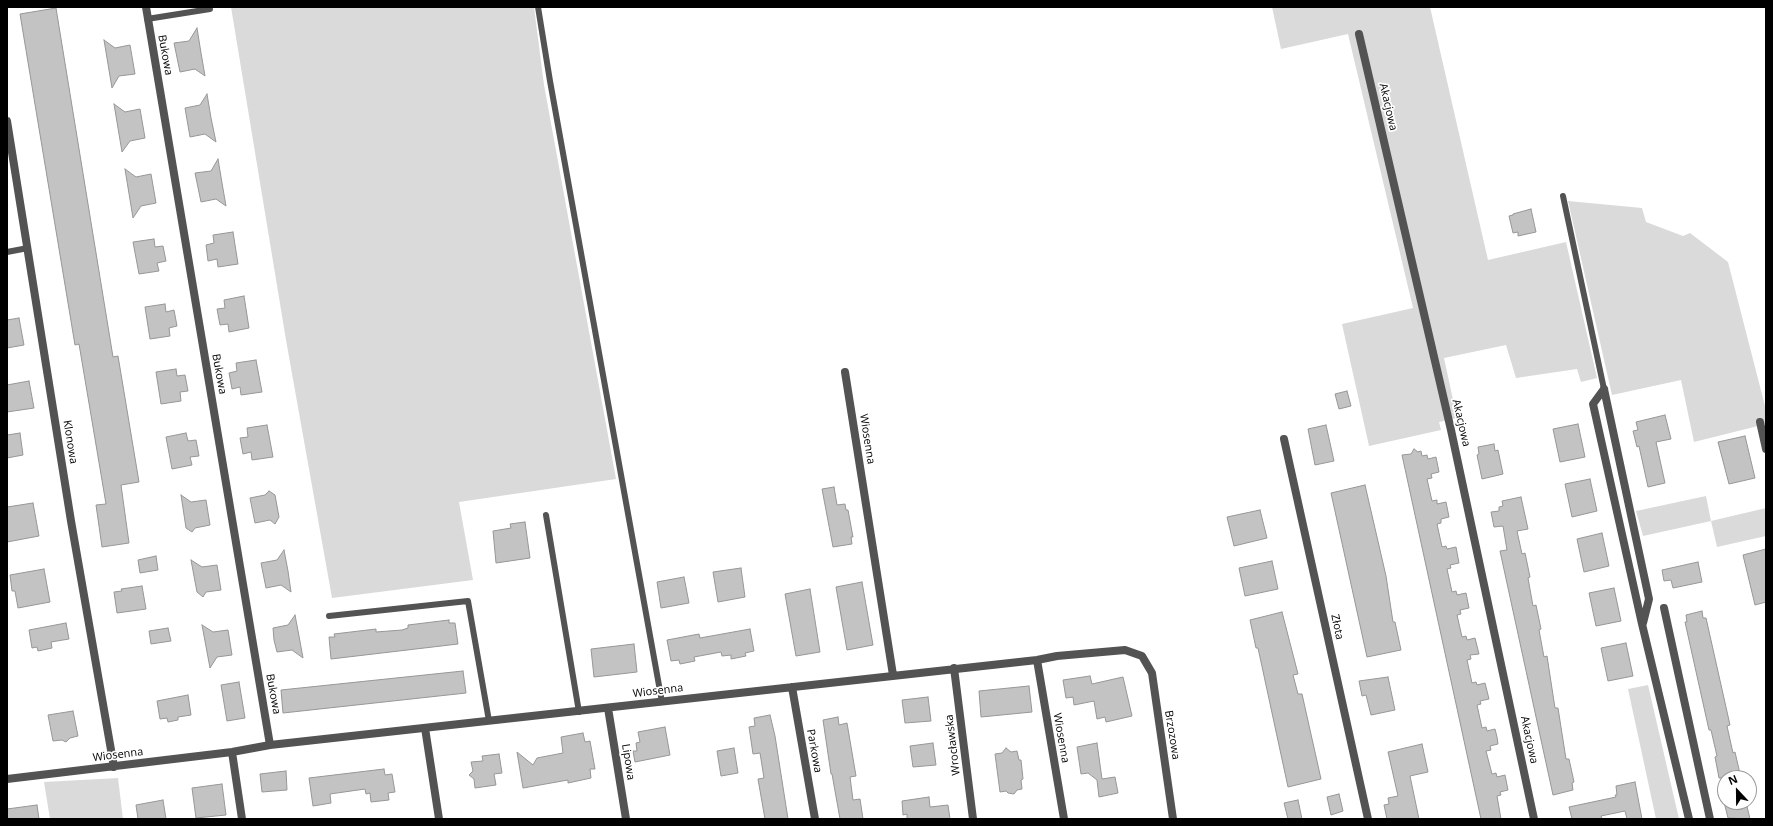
<!DOCTYPE html>
<html>
<head>
<meta charset="utf-8">
<style>
	body { margin:0 }
	#map { position:relative; width:1773px; height:826px; overflow:hidden; background:#fff; font-family:"Open Sans",sans-serif }
	canvas { display:block }
	.frame { position:absolute; inset:0; border:8px solid #000; pointer-events:none }
	.north { position:absolute; left:1717px; top:770px; width:40px; height:40px; box-sizing:border-box; background:#fff; border:1px solid #999; border-radius:50%; rotate:338deg; font-size:11px; font-weight:700; line-height:16px; text-align:center; color:#000 }
	.north::after { content:''; display:block; margin:auto; width:14px; height:18px; background:#000; clip-path:polygon(50% 0,100% 100%,50% 72%,0 100%) }
</style>
</head>
<body>
<div id="map">
<canvas width="1773" height="826"></canvas>
<div class="frame"></div>
<div class="north">N</div>
</div>
<script>
const ctx = document.querySelector('canvas').getContext('2d');
ctx.lineJoin = 'round';
function paint(path, color) { ctx.fillStyle = color; ctx.fill(path, 'evenodd'); }
const shape = rows => new Path2D(rows.map(r => 'M' + r).join(''));
function strokePath(path, color, width, dash) { ctx.strokeStyle = color; ctx.lineWidth = width; ctx.lineCap = dash ? 'butt' : 'round'; ctx.setLineDash(dash || []); ctx.stroke(path); }
function label(font, color, halo, rows, align = 'center') {
  ctx.font = font + ' "Open Sans",sans-serif'; ctx.lineWidth = 3.5; ctx.setLineDash([]); ctx.textBaseline = 'middle'; ctx.strokeStyle = halo; ctx.fillStyle = color; for (const [text, x, y, turn = 0] of rows) {
    ctx.save(); ctx.translate(x, y); ctx.rotate((+turn || 0) * Math.PI / 180); ctx.textAlign = isNaN(turn) ? turn : align; if (halo) ctx.strokeText(text, 0, 0); ctx.fillText(text, 0, 0); ctx.restore();
  }
}
paint(shape([
	[231,7,534,7,544,85,616,479,459,502,473,580,332,598,286,340],
	[1272,7,1430,7,1488,260,1566,242,1597,378,1581,382,1577,369,1516,378,1506,345,1444,358,1457,418,1439,422,1441,430,1369,446,1342,324,1413,308,1348,34,1281,49],
	[1568,201,1642,208,1646,222,1683,236,1690,233,1728,262,1766,410,1766,424,1694,442,1681,380,1612,395],
	[1706,496,1711,521,1766,508,1766,536,1717,547,1711,521,1643,536,1636,511],
	[1648,685,1679,819,1656,819,1628,689],
	[118,778,123,819,50,819,44,782]
]), '#dadada');
const building = shape([
	[56,8,113,357,118,356,139,482,121,485,129,543,102,547,96,505,106,504,79,344,75,345,20,14,56,8],
	[197,28,201,53,205,76,195,69,180,72,174,43,189,41,197,28],
	[104,40,115,48,130,45,135,74,119,76,112,88,104,40],
	[207,94,211,118,216,142,205,134,190,137,185,108,200,105,207,94],
	[114,104,125,112,140,109,145,138,130,141,122,152,114,104],
	[218,159,222,183,226,206,216,199,201,202,195,173,211,171,218,159],
	[125,169,136,177,151,174,156,203,141,206,133,218,125,169],
	[1531,209,1536,232,1518,236,1518,232,1513,233,1509,216,1513,215,1513,214,1531,209],
	[233,232,238,264,218,267,217,259,208,261,206,245,214,243,213,235,233,232],
	[154,239,155,247,163,246,166,261,157,263,159,271,139,274,133,242,154,239],
	[244,296,249,328,229,332,228,324,220,325,217,309,225,308,224,300,244,296],
	[165,304,166,312,174,310,177,326,169,328,170,336,150,339,145,307,165,304],
	[19,318,24,345,7,348,7,320,19,318],
	[256,360,262,392,241,395,240,387,232,389,229,373,237,371,236,363,256,360],
	[176,369,177,376,185,375,188,391,180,392,181,401,161,404,156,372,176,369],
	[29,381,34,408,7,412,7,385,29,381],
	[1347,391,1351,406,1339,409,1335,394,1347,391],
	[1665,415,1671,439,1656,442,1665,483,1648,487,1639,446,1637,447,1633,431,1638,430,1636,422,1665,415],
	[1578,424,1585,457,1560,462,1553,429,1578,424],
	[267,425,273,457,252,460,251,452,243,454,240,438,248,437,247,428,267,425],
	[1326,425,1334,461,1315,465,1308,429,1326,425],
	[20,433,23,455,7,458,7,435,20,433],
	[186,433,188,441,196,440,199,456,190,457,192,465,172,469,166,437,186,433],
	[1745,436,1755,478,1729,484,1718,442,1745,436],
	[1494,444,1495,451,1498,450,1503,474,1482,479,1477,455,1479,454,1478,447,1494,444],
	[1414,449,1418,452,1421,451,1422,456,1427,455,1428,459,1436,457,1439,472,1431,474,1432,478,1427,479,1432,501,1437,500,1437,504,1446,502,1449,517,1441,519,1441,523,1437,524,1442,547,1446,546,1447,549,1456,547,1459,563,1450,565,1451,568,1447,569,1452,592,1456,591,1457,595,1466,593,1469,608,1460,610,1461,614,1457,615,1462,637,1466,636,1467,640,1475,638,1479,654,1470,655,1471,659,1467,660,1472,683,1476,682,1477,685,1485,683,1489,699,1480,701,1481,704,1477,705,1482,728,1486,727,1487,731,1495,729,1497,737,1498,744,1490,746,1491,750,1486,751,1492,774,1496,773,1497,777,1505,775,1508,790,1500,792,1501,795,1497,796,1501,819,1481,819,1402,455,1411,454,1414,449],
	[1590,479,1597,511,1572,517,1565,484,1590,479],
	[1365,485,1386,576,1393,622,1395,622,1401,650,1367,657,1331,493,1365,485],
	[834,487,837,505,845,504,846,510,848,510,853,537,851,537,852,544,833,547,822,489,834,487],
	[269,491,275,495,279,517,275,524,270,520,255,523,250,498,265,495,269,491],
	[181,495,191,502,206,500,210,525,195,528,192,532,186,528,181,495],
	[1521,497,1528,529,1517,531,1522,554,1525,553,1530,577,1528,578,1533,606,1536,605,1541,629,1539,630,1544,657,1547,656,1555,708,1558,708,1566,759,1569,759,1574,782,1572,783,1573,790,1553,795,1500,551,1507,550,1503,526,1494,527,1491,512,1499,511,1499,507,1503,506,1502,501,1521,497],
	[33,503,39,536,7,542,7,507,33,503],
	[1260,510,1267,538,1234,546,1227,517,1260,510],
	[525,522,530,558,496,563,493,531,511,528,510,524,525,522],
	[1602,533,1609,566,1584,572,1577,539,1602,533],
	[1766,549,1766,602,1755,605,1743,555,1766,549],
	[284,550,288,571,291,592,281,585,266,588,261,563,277,560,284,550],
	[156,556,158,570,140,573,138,560,156,556],
	[191,560,202,567,217,565,221,590,206,592,203,597,197,592,191,560],
	[1272,561,1278,589,1245,596,1239,568,1272,561],
	[1698,562,1702,582,1673,588,1671,580,1664,581,1662,570,1698,562],
	[741,568,745,597,718,602,713,572,741,568],
	[44,569,50,602,18,608,15,591,12,591,10,575,44,569],
	[684,577,689,603,661,608,657,582,684,577],
	[862,582,873,645,847,650,836,587,862,582],
	[142,586,146,609,117,613,114,592,122,591,121,589,142,586],
	[1614,588,1621,621,1596,626,1589,593,1614,588],
	[810,589,820,652,796,656,785,594,810,589],
	[1702,611,1703,618,1706,618,1730,725,1727,726,1733,753,1735,752,1741,778,1719,778,1715,757,1717,756,1711,730,1709,730,1685,622,1687,622,1686,615,1702,611],
	[1282,612,1298,674,1293,675,1298,694,1302,694,1321,779,1288,787,1258,648,1256,648,1250,620,1282,612],
	[295,615,299,636,303,658,292,650,277,652,274,640,273,628,288,625,295,615],
	[449,620,449,623,455,623,458,644,331,659,329,637,335,637,334,634,376,629,376,632,402,630,408,628,408,625,449,620],
	[66,623,69,639,51,642,52,648,38,651,37,647,32,648,29,630,66,623],
	[202,625,213,632,228,630,232,655,217,657,210,668,202,625],
	[168,628,171,641,151,644,149,631,168,628],
	[750,629,754,651,745,653,746,656,731,659,731,655,722,656,721,652,694,657,695,661,680,664,679,660,671,661,667,640,699,634,700,638,750,629],
	[1626,643,1633,676,1608,681,1601,648,1626,643],
	[634,644,637,672,594,677,591,649,634,644],
	[463,671,466,693,283,713,281,690,463,671],
	[1090,676,1092,684,1123,677,1132,716,1106,722,1105,717,1097,719,1094,701,1074,705,1073,697,1066,698,1063,680,1090,676],
	[1388,677,1395,710,1371,715,1366,695,1362,696,1359,681,1388,677],
	[239,682,245,718,227,721,221,685,239,682],
	[1029,686,1032,712,981,717,979,691,1029,686],
	[188,695,191,715,178,717,178,720,168,722,167,718,160,719,157,701,188,695],
	[928,697,931,721,905,723,902,700,928,697],
	[73,711,78,736,70,738,66,742,62,740,53,741,48,715,73,711],
	[770,715,775,736,788,819,765,819,758,779,764,778,760,753,753,754,749,727,755,726,754,718,770,715],
	[838,717,839,725,847,723,856,776,850,777,853,800,860,799,863,819,840,819,832,774,831,774,823,720,838,717],
	[665,727,670,755,635,762,633,751,637,751,636,743,640,742,638,732,665,727],
	[583,733,585,742,590,741,595,769,590,769,591,778,568,783,568,780,523,788,517,752,533,765,537,758,563,753,561,737,583,733],
	[933,743,936,765,913,767,910,746,933,743],
	[1097,743,1102,779,1115,777,1118,793,1099,797,1097,780,1088,773,1081,774,1077,747,1097,743],
	[1422,744,1428,772,1410,776,1419,819,1387,819,1384,805,1389,804,1388,798,1398,796,1388,752,1422,744],
	[734,748,738,773,721,776,717,751,734,748],
	[1006,748,1011,752,1017,751,1019,760,1021,760,1023,779,1021,780,1022,789,1017,790,1014,794,1008,793,1006,791,1000,792,995,754,1002,753,1006,748],
	[499,754,502,773,494,774,496,785,475,788,474,779,469,775,473,771,471,762,483,761,482,756,499,754],
	[384,769,385,775,392,774,395,792,388,793,389,800,371,802,370,793,366,794,365,789,330,794,331,803,313,806,309,778,384,769],
	[286,771,287,790,262,792,260,774,286,771],
	[1635,782,1642,819,1627,819,1625,811,1601,816,1602,819,1572,819,1569,807,1616,797,1615,795,1617,795,1616,786,1635,782],
	[222,784,226,815,196,818,192,788,222,784],
	[1339,794,1343,811,1331,815,1327,797,1339,794],
	[929,797,930,807,948,805,950,819,907,819,907,814,903,815,902,801,929,797],
	[163,800,166,819,138,819,136,805,163,800],
	[1298,800,1302,819,1288,819,1284,803,1298,800],
	[1724,802,1746,802,1750,819,1728,818,1724,802],
	[37,805,39,819,7,819,7,809,37,805]
]);
paint(building, '#c3c3c3');
strokePath(building, '#979797', 1);
strokePath(shape([
	[538,7,550,81,662,702],
	[147,19,210,9],
	[1563,196,1604,389],
	[7,252,28,248],
	[546,515,579,712],
	[329,616,468,601,489,721]
]), '#535353', 6);
strokePath(shape([
	[146,7,270,745],
	[1359,34,1451,430,1534,819],
	[7,121,71,521,114,767],
	[845,372,893,675],
	[1604,389,1593,404,1642,624,1689,819],
	[1604,389,1649,599,1643,623],
	[1760,422,1766,449],
	[1284,439,1368,819],
	[1664,608,1710,819],
	[1037,660,1064,819],
	[954,668,973,819],
	[792,687,815,819],
	[608,708,626,819],
	[425,728,439,819],
	[232,752,242,819],
	[7,779,232,752,270,745,1037,660,1057,656,1125,650,1142,656,1152,673,1173,819]
]), '#535353', 8);
label('11px', '#000', '#fff', [
	["Bukowa",165,55,80],
	["Akacjowa",1388,107,77],
	["Bukowa",219,374,80],
	["Akacjowa",1461,423,77],
	["Wiosenna",867,439,81],
	["Klonowa",70,442,81],
	["Złota",1337,627,78],
	["Wiosenna",658,691,-7],
	["Bukowa",273,694,80],
	["Brzozowa",1172,735,81],
	["Wiosenna",1061,738,80],
	["Akacjowa",1529,740,78],
	["Wrocławska",953,745,-97],
	["Parkowa",814,751,80],
	["Wiosenna",118,755,-7],
	["Lipowa",628,762,81]
]);
</script>
</body>
</html>
